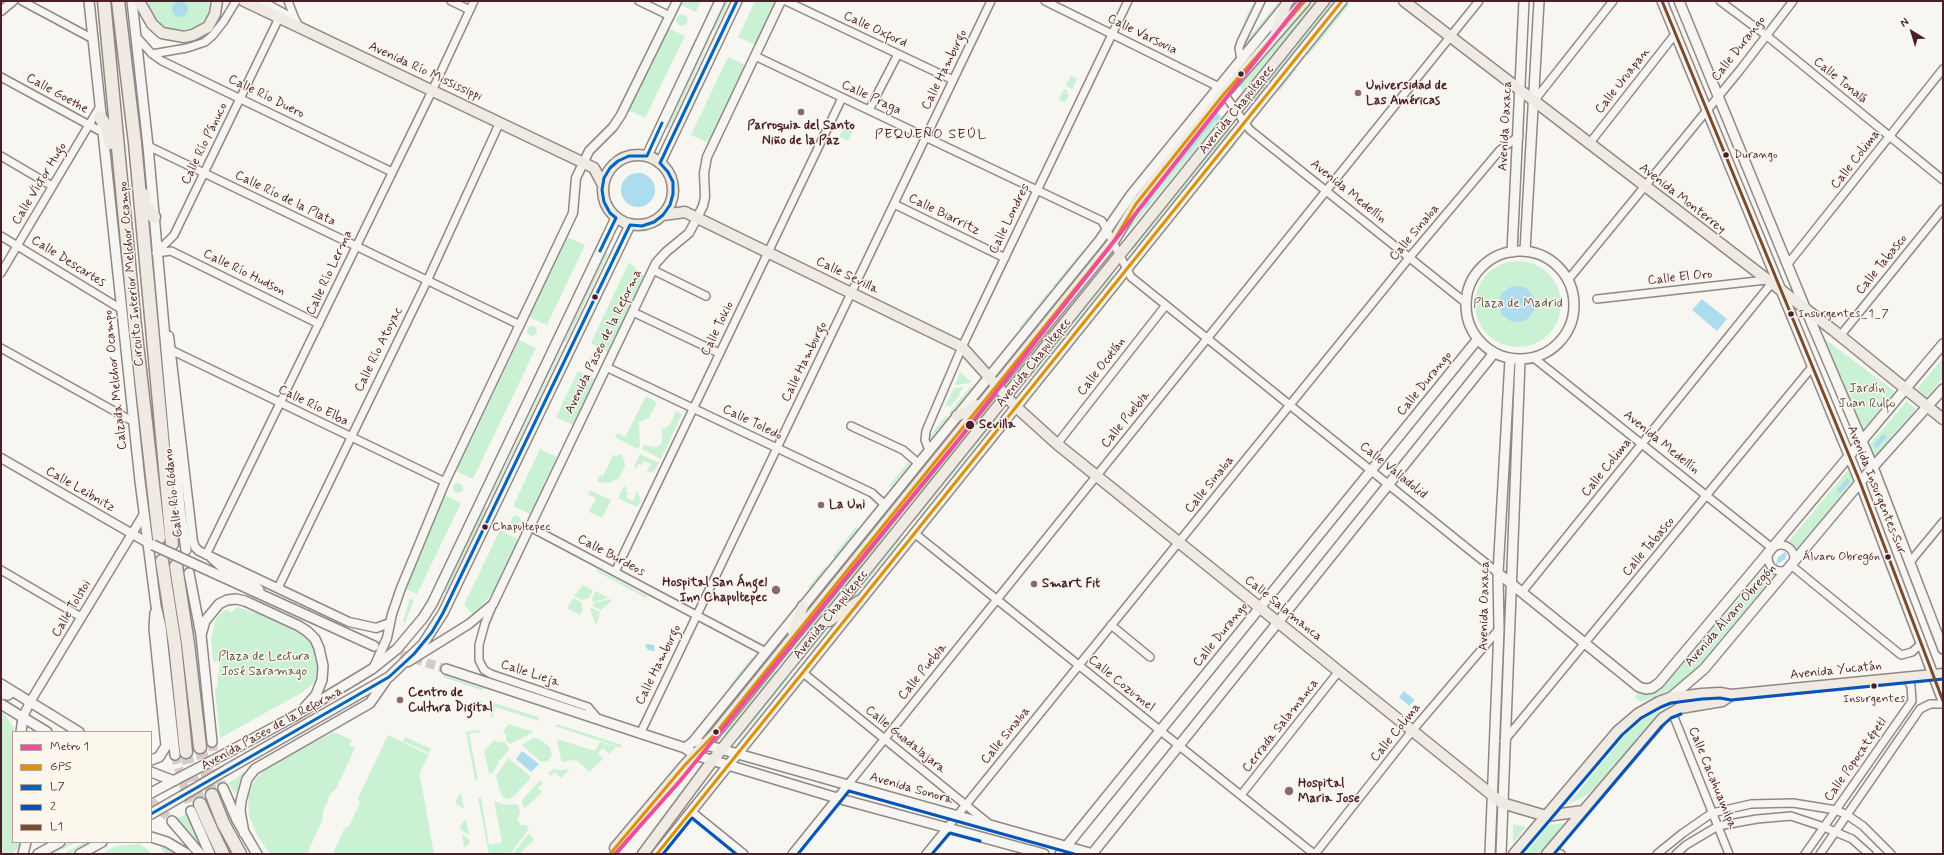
<!DOCTYPE html>
<html>
<head>
<meta charset="utf-8">
<style>
	body { margin:0 }
	#map { position:relative; width:1944px; height:855px; overflow:hidden; background:#f8f6f0; font-family:Mynerve,sans-serif }
	canvas { display:block }
	.frame { position:absolute; inset:0; border:2px solid #4a1f2b; pointer-events:none }
	.legend { position:absolute; left:12px; top:731px; width:140px; height:112px; box-sizing:border-box; background:#fbf7ec; border:1px solid #b4a19f; margin:0; padding:5px 7px; list-style:none; font-size:12px; color:#4a1f2b }
	.legend li { display:flex; align-items:center; gap:8px; height:20px }
	.legend b { width:20px; border:1px solid #b4a19f }
	.north { position:absolute; left:1892px; top:12px; width:40px; height:40px; -webkit-text-stroke:3px #fbf7ec; paint-order:stroke; rotate:322deg; font-size:11px; font-weight:700; line-height:16px; text-align:center; color:#4a1f2b }
	.north::after { content:''; display:block; margin:auto; width:14px; height:18px; background:#4a1f2b; clip-path:polygon(50% 0,100% 100%,50% 72%,0 100%) }
</style>
</head>
<body>
<div id="map">
<canvas width="1944" height="855"></canvas>
<div class="frame"></div>
<ul class="legend">
<li><b style="height:5px;background:#f04e98"></b>Metro 1</li>
<li><b style="height:5px;background:#dd9206"></b>GPS</li>
<li><b style="height:5px;background:#0065bd"></b>L7</li>
<li><b style="height:5px;background:#0554ba"></b>2</li>
<li><b style="height:5px;background:#7a4b2a"></b>L1</li>
</ul>
<div class="north">N</div>
</div>
<script>
const ctx = document.querySelector('canvas').getContext('2d');
ctx.lineJoin = 'round';
function paint(path, color) { ctx.fillStyle = color; ctx.fill(path, 'evenodd'); }
const shape = rows => new Path2D(rows.map(r => 'M' + r).join(''));
function strokePath(path, color, width, dash) { ctx.strokeStyle = color; ctx.lineWidth = width; ctx.lineCap = dash ? 'butt' : 'round'; ctx.setLineDash(dash || []); ctx.stroke(path); }
function label(font, color, halo, rows, align = 'center') {
  ctx.font = font + ' Mynerve,sans-serif'; ctx.lineWidth = 3; ctx.setLineDash([]); ctx.textBaseline = 'middle'; ctx.strokeStyle = halo; ctx.fillStyle = color; for (const [text, x, y, turn = 0] of rows) {
    ctx.save(); ctx.translate(x, y); ctx.rotate((+turn || 0) * Math.PI / 180); ctx.textAlign = isNaN(turn) ? turn : align; if (halo) ctx.strokeText(text, 0, 0); ctx.fillText(text, 0, 0); ctx.restore();
  }
}
paint(shape([
	[148,1,209,1,210,6,207,16,198,27,186,33,167,30,158,24,149,11],
	[681,1,701,1,696,12,679,4],
	[727,1,729,1,715,31,713,30],
	[755,1,776,1,755,45,738,37],
	[1254,1,1257,1,1252,16,1247,23,1244,21],
	[1279,1,1282,1,1243,49,1242,46],
	[1310,1,1319,1,1275,55,1272,54,1245,88,1247,91,1244,94,1239,85],
	[1330,1,1335,1,1254,102,1251,99],
	[1348,2,1350,4,1308,56,1306,54],
	'676.5 20a5.5 5.5 0 1 1 11 0a5.5 5.5 0 1 1-11 0Z',
	[668,28,685,36,645,118,628,110],
	[709,40,710,40,669,129,667,128],
	[728,57,746,65,709,143,691,135],
	[1295,68,1297,69,1279,92,1277,91],
	[1071,75,1077,79,1072,89,1066,86],
	[1064,89,1068,91,1067,94,1069,95,1065,103,1059,99],
	[1221,116,1222,117,1126,234,1124,232,1141,203,1147,207,1151,202,1149,201,1215,120,1217,121],
	[844,126,853,130,848,141,839,137],
	[1229,128,1231,130,1132,252,1130,249],
	[1234,143,1236,144,1219,165,1217,164],
	[567,237,585,245,547,325,529,317],
	[1099,248,1100,250,1013,359,1011,357],
	[1083,250,1084,251,1054,288,1052,287],
	[606,253,608,254,566,342,564,342],
	'1475 304a43 43 0 1 1 86 0a43 43 0 1 1-86 0Z',
	[629,262,644,276,608,352,591,343],
	[1111,272,1113,276,1031,377,1028,375],
	[1050,290,1051,291,1020,329,1019,328],
	[1058,316,1062,319,1039,347,1036,344],
	'527 331a5 5 0 1 1 10 0a5 5 0 1 1-10 0Z',
	[1821,336,1898,394,1865,430,1861,430],
	[519,340,536,348,473,479,456,471],
	[560,351,561,352,491,499,490,498],
	'589 360a5 5 0 1 1 10 0a5 5 0 1 1-10 0Z',
	[1943,358,1943,378,1927,397,1917,389],
	[578,371,595,379,573,425,556,417],
	[960,371,971,382,970,383,955,385],
	[964,387,959,393,960,395,950,407,947,405,944,408,954,388],
	[970,387,972,388,951,415,949,413],
	[646,396,657,402,649,418,639,422,640,446,638,449,615,437,617,433,625,437],
	[1907,401,1916,409,1874,458,1868,446],
	[987,403,990,408,918,498,913,494],
	[676,411,682,414,661,459,642,449,644,445,657,447,662,443,662,429,669,426],
	[997,414,999,417,915,521,912,519],
	[966,415,890,510,888,509,953,428],
	[946,416,948,418,929,440,928,438],
	[998,435,1000,436,961,484,959,483],
	[540,449,557,457,530,514,513,506],
	[621,454,624,459,625,466,619,478,609,483,597,482,600,475,603,476,613,455,617,456],
	[640,454,659,463,655,471,646,473,651,464,644,461,642,465,639,464,637,468,634,467],
	[910,460,911,463,891,487,889,486],
	[1849,469,1855,482,1798,549,1789,541],
	'453 488a5 5 0 1 1 10 0a5 5 0 1 1-10 0Z',
	[624,486,627,488,625,492,628,493,626,498,633,501,637,491,641,500,637,507,618,498],
	[590,490,611,500,602,518,589,512,596,498,588,494],
	[445,495,461,503,417,594,406,589],
	[485,507,487,508,446,593,444,592],
	'511 521a5 5 0 1 1 10 0a5 5 0 1 1-10 0Z',
	[879,519,881,521,803,618,809,606],
	[888,526,892,530,810,631,807,628],
	[856,527,859,529,835,558,833,556],
	[500,530,518,539,493,592,474,615,464,605],
	[899,535,902,538,849,604,836,614],
	[825,567,827,568,810,589,808,587],
	[1765,568,1775,575,1689,677,1672,691,1641,702,1635,697,1639,692,1653,692,1661,688,1688,659],
	[597,569,647,596,646,598,596,571],
	[583,585,593,590,589,598,582,600,574,596],
	[596,591,608,598,593,602,592,599],
	[410,598,414,600,405,623,403,622],
	[573,598,581,602,583,609,580,615,567,608],
	[610,599,612,600,601,610,593,606,594,603],
	[237,607,262,615,305,636,313,646,318,657,319,673,317,680,303,692,220,738,215,689,217,687,220,661,213,662,211,639,215,622,218,616,227,609,231,613],
	[592,608,600,612,597,624,595,623,590,609],
	[833,623,794,670,791,669,818,636],
	[752,657,753,659,731,687,729,686],
	[764,663,766,664,712,731,710,730],
	[773,670,777,672,728,735,722,733],
	[444,675,486,689,481,690,443,677],
	[785,676,788,679,740,739,736,738],
	[483,700,476,712,470,707,476,702],
	[494,703,538,717,539,721,495,707,493,715,494,715,491,719,490,717],
	[1675,704,1658,716,1593,790,1583,797,1568,804,1633,725,1644,718],
	[1,713,4,713,14,728,14,732,13,842,22,842,19,847,12,854,1,854],
	[509,724,534,732,510,744,506,741,506,735,503,731],
	[557,724,622,745,621,748,555,726],
	[479,730,480,731,478,734,477,732,469,734,478,780,476,781,475,779,466,732],
	[334,732,352,740,349,745,355,748,336,789,331,793,323,812,323,818,307,854,270,854,258,837,249,816,248,798,253,783,266,768,275,761],
	[388,735,429,755,421,770,420,776,434,854,333,854,344,829,349,826,360,803,358,798],
	[405,737,431,749,429,753,403,741],
	[533,738,538,738,550,747,552,755,548,761,541,762,522,745],
	[557,739,595,751,600,742,616,747,609,754,603,748,598,753,603,759,589,772,578,761,570,760,564,762,561,760],
	[494,740,498,742,504,742,508,746,509,750,499,761,493,773,489,773,484,751],
	[265,757,246,774,235,795,229,783],
	[508,758,529,775,530,779,514,796,508,799,504,798,501,795,496,776],
	[553,769,562,770,570,769,561,778,555,772,551,776,548,773],
	[540,780,543,783,538,788,542,792,524,809,522,800],
	[461,793,464,809,456,804,456,800],
	[481,797,489,845,502,842,494,801,505,805,517,804,519,807,520,812,517,819,521,825,526,825,529,829,510,854,489,854,478,798],
	[187,813,199,840,204,851,177,819],
	[466,819,469,835,461,830,460,826],
	[1565,823,1539,854,1525,854,1548,825],
	[1513,824,1526,827,1513,843],
	[529,833,534,840,519,854,513,854],
	[462,834,469,839,470,843,464,848],
	[70,842,76,842,54,854,48,854],
	[85,842,92,842,70,854,63,854],
	[157,842,169,847,180,854,165,854],
	[139,844,147,849,151,854,101,854,116,846]
]), '#caf1d3');
paint(shape([
	'172 9a8 8 0 1 1 16 0a8 8 0 1 1-16 0Z',
	[1216,112,1221,116,1217,121,1215,120,1149,201,1151,202,1146,208,1141,203,1146,200,1213,118,1212,117],
	'621 190a17 17 0 1 1 34 0a17 17 0 1 1-34 0Z',
	'1499 304a18 18 0 1 1 36 0a18 18 0 1 1-36 0Z',
	[1702,299,1727,319,1717,331,1692,310],
	[1883,434,1887,437,1877,448,1873,445],
	[1847,478,1850,482,1840,493,1837,490],
	[1785,552,1787,554,1785,559,1776,565,1778,557],
	[647,644,654,645,655,651,648,650,645,646],
	[1404,691,1415,700,1409,706,1399,697],
	[522,751,539,764,531,772,516,759]
]), '#addcef');
strokePath(shape([
	[375,646,446,669],
	[212,742,216,769,223,788],
	[175,755,191,811],
	[151,801,172,821]
]), '#d5cbc9', 9, [9, 4.5]);
strokePath(shape([
	[200,747,212,795],
	[186,752,189,766,200,804]
]), '#d5cbc9', 12, [12, 6]);
const minor = shape([
	[22,1,93,39],
	[262,1,295,19,300,28],
	[288,1,295,19],
	[451,1,470,10],
	[639,1,670,16],
	[786,1,953,80],
	[1045,1,1219,87,1250,130,1466,303],
	[1720,1,1767,36,1943,180],
	[136,36,152,54,162,61,392,172],
	[152,54,187,48,205,42,213,35,224,21,236,1],
	[755,56,1102,221,1131,277,1498,573],
	[1241,60,1239,48,1241,42,1261,1],
	[1,77,102,132],
	[1534,101,1613,1],
	[869,110,898,54],
	[1589,144,1676,33],
	[148,146,520,325],
	[1,156,52,186],
	[894,204,1005,258],
	[1,236,121,309],
	[156,253,174,235,279,18],
	[156,253,171,251,319,324],
	[1787,265,1943,69],
	[653,270,706,296],
	[1,273,99,108],
	[1568,280,1740,70,1793,1],
	[1597,299,1766,280],
	[633,312,719,353],
	[1840,336,1943,209],
	[1,348,134,422],
	[171,350,445,482],
	[1534,358,1772,548],
	[606,367,872,493,885,505],
	[851,426,903,450,918,463],
	[1057,444,1166,305],
	[929,450,925,440,926,431,962,347,1128,1],
	[530,527,766,652],
	[914,533,1314,854],
	'1768 558a13 13 0 1 1 26 0a13 13 0 1 1-26 0Z',
	[206,555,432,91,474,1],
	[1910,562,1943,522],
	[1792,566,1901,655,1912,652,1922,643],
	[1,570,81,617],
	[615,572,842,98],
	[278,588,427,281,500,122],
	[1522,592,1771,284],
	[493,604,485,623,479,645,479,660,484,670,491,674,588,707,599,720],
	[1111,625,1150,657],
	[802,672,988,823],
	[1672,712,1729,854],
	[640,734,991,1],
	[1504,741,1812,367],
	[1241,795,1339,671],
	[691,811,744,854],
	[1550,850,1561,854],
	[792,854,1479,1],
	[926,854,1409,258,1500,150,1519,136],
	[1315,854,1412,731,1499,629],
	[1657,854,1683,833,1712,813,1751,804,1793,803,1836,810,1847,815,1863,826,1891,854],
	[1676,854,1686,845,1718,826,1757,819,1791,816,1824,827,1852,839,1869,854],
	[1805,854,1912,701,1911,686,1906,677],
	[1820,854,1920,709,1930,704,1943,704]
]);
const tertiary = shape([
	[1,11,13,1],
	[169,336,193,542,195,547,199,551,349,622,376,628,390,623],
	[1,458,148,543],
	[408,662,469,624,493,604,656,263,666,252,689,233,697,218,703,206,705,197,704,173,707,157,781,1],
	[374,667,387,638,392,614,401,588,445,482,573,213,576,178,589,151,613,127,621,115,677,1],
	[23,717,30,702,144,514]
]);
const secondary = shape([
	[89,1,140,481,156,606,161,627,175,755],
	[132,1,148,146,180,508,186,550],
	[1662,1,1860,482,1943,701],
	[1679,1,1806,310,1873,467,1943,649],
	[647,156,720,1],
	[660,163,737,1],
	'1466 305a54 54 0 1 1 108 0a54 54 0 1 1-108 0Z',
	[1525,251,1539,1],
	[1512,252,1524,1],
	[212,558,222,567,250,581,259,590],
	[192,563,374,646],
	[189,573,201,635,212,742],
	[1498,573,1639,687,1646,689,1652,688,1659,683,1943,344],
	[201,635,205,621,219,604,227,600,236,599,245,601,299,626,308,632,315,639,319,648,323,666,322,680,316,695,305,707],
	[446,669,685,748,695,755,837,798,1044,854],
	[1,684,79,732],
	[1,694,8,695,12,691],
	[1670,698,1704,669,1873,467,1943,389],
	[1,704,47,732],
	[21,732,23,717],
	[699,743,1093,854],
	[685,748,693,742,1100,240,1131,195,1289,1],
	[223,755,293,717,372,669,397,649,423,618,432,604,616,218],
	[151,760,159,757,166,746,154,628,155,613],
	[226,770,389,677,423,644,443,613,630,225],
	[151,772,174,781],
	[223,788,237,820,257,854],
	[151,793,177,779],
	[191,811,210,854],
	[151,814,182,796],
	[172,821,200,854],
	[244,833,240,811,241,801,247,779,255,769,370,703,386,680],
	[151,837,167,842,187,854],
	[23,854,26,842],
	[38,854,60,842],
	[80,854,102,842],
	[657,854,1342,1],
	[1060,854,1477,340],
	[1092,854,1494,353],
	[1490,854,1499,629,1498,573,1510,359],
	[1501,854,1520,360]
]);
const primary = shape([
	[139,1,152,24,162,33,184,37,193,35,208,27,215,14,217,1],
	[244,1,584,163,594,168,603,185],
	[1404,1,1833,330,1943,419],
	[1276,31,1286,5],
	'603 190a35 35 0 1 1 70 0a35 35 0 1 1-70 0Z',
	[663,215,685,212,962,347,1015,406,1057,444,1502,803,1546,816,1583,811],
	[957,416,978,405],
	[829,621,859,601],
	[793,632,803,606],
	[1933,675,1943,684],
	[615,848,685,765,714,735,1113,242,1136,204,1224,94,1305,1],
	[643,854,713,760,1324,1],
	[1514,854,1618,731,1638,714,1659,702,1670,698,1702,694,1720,693,1731,695,1943,674],
	[1547,854,1663,718,1680,708,1722,701,1731,695]
]);
const motorway = shape([
	[104,1,135,326,159,538],
	[118,1,135,143,172,544],
	[100,117,108,129,110,143],
	[144,195,144,204,154,217],
	[162,561,175,645,186,752],
	[176,566,188,644,200,747],
	[212,795,223,823,240,854],
	[200,804,211,829,223,854]
]);
strokePath(minor, '#918787', 10);
strokePath(tertiary, '#918787', 11);
strokePath(secondary, '#918787', 12);
strokePath(primary, '#918787', 13);
strokePath(motorway, '#918787', 15);
strokePath(minor, '#f6f5f1', 7);
strokePath(tertiary, '#f6f5f1', 8);
strokePath(secondary, '#f6f5f1', 9);
strokePath(primary, '#efeae2', 10);
strokePath(motorway, '#efeae2', 12);
const secondaryBridge = shape([
	[153,545,192,563],
	[177,779,223,755],
	[182,796,226,770]
]);
strokePath(secondaryBridge, '#918787', 12, []);
strokePath(secondaryBridge, '#f6f5f1', 9);
strokePath(shape([
	[610,854,685,765,714,735,1113,242,1136,204,1224,94,1305,1],
	[657,854,1342,1]
]), '#dd9206', 3);
strokePath(shape([
	[600,251,616,218,610,213,604,202,602,190,604,178,610,168,618,161,629,156,647,156,662,123],
	[151,814,389,677,414,654,432,632,443,613,630,225,642,226,654,222,663,215,670,205,673,194,673,182,668,172,660,163,737,1]
]), '#0065bd', 3);
strokePath(shape([
	[663,854,692,818,736,854],
	[798,854,849,791,1074,854],
	[932,854,950,833,980,841],
	[1521,854,1622,735,1641,718,1661,707,1671,703,1702,699,1720,698,1731,700,1943,679],
	[1554,854,1662,726,1671,718,1681,714]
]), '#0554ba', 3);
strokePath(shape([
	[1662,1,1860,482,1943,701]
]), '#7a4b2a', 3);
strokePath(shape([
	[615,854,680,781,960,438,1302,1]
]), '#f04e98', 4);
for (const [x, y, r, color] of [
	[1241,74,3.5,"#4a1f2b"],
	[1358,93,4,"#876a70"],
	[801,112,4,"#876a70"],
	[1726,155,3.5,"#4a1f2b"],
	[595,297,3.5,"#4a1f2b"],
	[1791,314,3.5,"#4a1f2b"],
	[970,425,5,"#4a1f2b"],
	[821,505,4,"#876a70"],
	[485,527,3.5,"#4a1f2b"],
	[1888,557,3.5,"#4a1f2b"],
	[1034,584,4,"#876a70"],
	[776,590,5,"#876a70"],
	[1874,686,3.5,"#4a1f2b"],
	[400,700,4,"#876a70"],
	[716,732,3.5,"#4a1f2b"],
	[1289,791,5,"#876a70"]
]) { const dot = new Path2D(); dot.arc(x, y, r, 0, 2 * Math.PI); ctx.fillStyle = color; ctx.fill(dot); strokePath(dot, '#fbf7ec', 1.5); }
label('12px', '#4a1f2b', '#fbf7ec', [
	["Durango",1734,155],
	["Insurgentes_1_7",1798,314],
	["Chapultepec",492,527],
	["Álvaro Obregón",1880,557,"right"],
	["Insurgentes",1874,699,"center"]
], 'left');
label('13px', '#4a1f2b', '#fbf7ec', [
	["Calle Oxford",875,30,25],
	["Calle Varsovia",1142,35,26],
	["Calle Durango",1739,49,-52],
	["Calle Hamburgo",945,70,-64],
	["Avenida Río Mississippi",425,72,25],
	["Calle Uruapan",1623,81,-52],
	["Calle Tonalá",1840,81,39],
	["Calle Goethe",57,94,29],
	["Calle Río Duero",266,97,26],
	["Calle Praga",871,98,25],
	["Avenida Chapultepec",1237,110,-51],
	["Avenida Oaxaca",1506,126,-87],
	["Calle Río Pánuco",205,144,-64],
	["Calle Colima",1856,160,-52],
	["Calle Víctor Hugo",40,184,-59],
	["Avenida Medellín",1348,192,39],
	["Calle Río de la Plata",285,199,26],
	["Avenida Monterrey",1682,199,38],
	["Calle Biarritz",944,215,26],
	["Calle Londres",1010,219,-64],
	["Calle Sinaloa",1415,233,-50],
	["Calle Descartes",68,262,32],
	["Calle Tabasco",1882,265,-51],
	["Calle Río Hudson",244,273,26],
	["Calle Río Lerma",330,273,-65],
	["Circuito Interior Melchor Ocampo",132,274,-95],
	["Calle Sevilla",847,276,26],
	["Calle El Oro",1680,278,-6],
	["Calle Tokio",718,329,-64],
	["Avenida Paseo de la Reforma",604,342,-64],
	["Calle Río Atoyac",379,350,-64],
	["Calle Hamburgo",805,362,-64],
	["Avenida Chapultepec",1034,363,-51],
	["Calle Ocotlán",1102,367,-52],
	["Calzada Melchor Ocampo",116,380,-96],
	["Calle Durango",1425,384,-51],
	["Calle Río Elba",313,406,26],
	["Calle Puebla",1126,420,-51],
	["Calle Toledo",752,423,26],
	["Avenida Medellín",1661,443,39],
	["Calle Colima",1607,468,-51],
	["Calle Valladolid",1393,471,39],
	["Calle Sinaloa",1210,485,-51],
	["Calle Leibnitz",80,490,30],
	["Avenida Insurgentes Sur",1876,490,68],
	["Calle Río Ródano",174,493,-96],
	["Calle Tabasco",1649,547,-50],
	["Calle Burdeos",611,556,28],
	["Avenida Oaxaca",1485,606,-89],
	["Calle Tolstoi",72,609,-59],
	["Calle Salamanca",1283,609,39],
	["Avenida Chapultepec",831,615,-51],
	["Avenida Álvaro Obregón",1731,616,-49],
	["Calle Durango",1221,635,-51],
	["Calle Hamburgo",659,665,-64],
	["Avenida Yucatán",1836,671,-6],
	["Calle Puebla",923,672,-51],
	["Calle Lieja",530,674,18],
	["Calle Cozumel",1121,684,39],
	["Cerrada Salamanca",1281,726,-52],
	["Avenida Paseo de la Reforma",272,729,-29],
	["Calle Colima",1396,733,-51],
	["Calle Sinaloa",1006,736,-51],
	["Calle Guadalajara",905,740,39],
	["Calle Popocatépetl",1856,760,-55],
	["Calle Cacahuamilpa",1712,778,68],
	["Avenida Sonora",911,789,16]
]);
label('bold 13px', '#4a1f2b', '#fbf7ec', [
	["Universidad de",1366,86],
	["Las Américas",1366,101],
	["Parroquia del Santo",801,126,"center"],
	["Niño de la Paz",801,141,"center"],
	["La Uni",829,505],
	["Hospital San Ángel",767,583,"right"],
	["Inn Chapultepec",767,598,"right"],
	["Smart Fit",1042,584],
	["Centro de",408,693],
	["Cultura Digital",408,708],
	["Hospital",1298,784],
	["Maria Jose",1298,799]
], 'left');
label('13px', '#60524f', '#fbf7ec', [
	["Plaza de Madrid",1518,304],
	["Jardín",1867,389],
	["Juan Rulfo",1867,404],
	["Plaza de Lectura",264,657],
	["José Saramago",264,672]
]);
label('bold 13px', '#4a1f2b', '#fbf7ec', [
	["Sevilla",979,425]
], 'left');
ctx.letterSpacing = '1px';
label('14px', '#4a1f2b', '#fbf7ec', [
	["PEQUEÑO SEÚL",931,135]
]);
ctx.letterSpacing = '0px';
</script>
</body>
</html>
